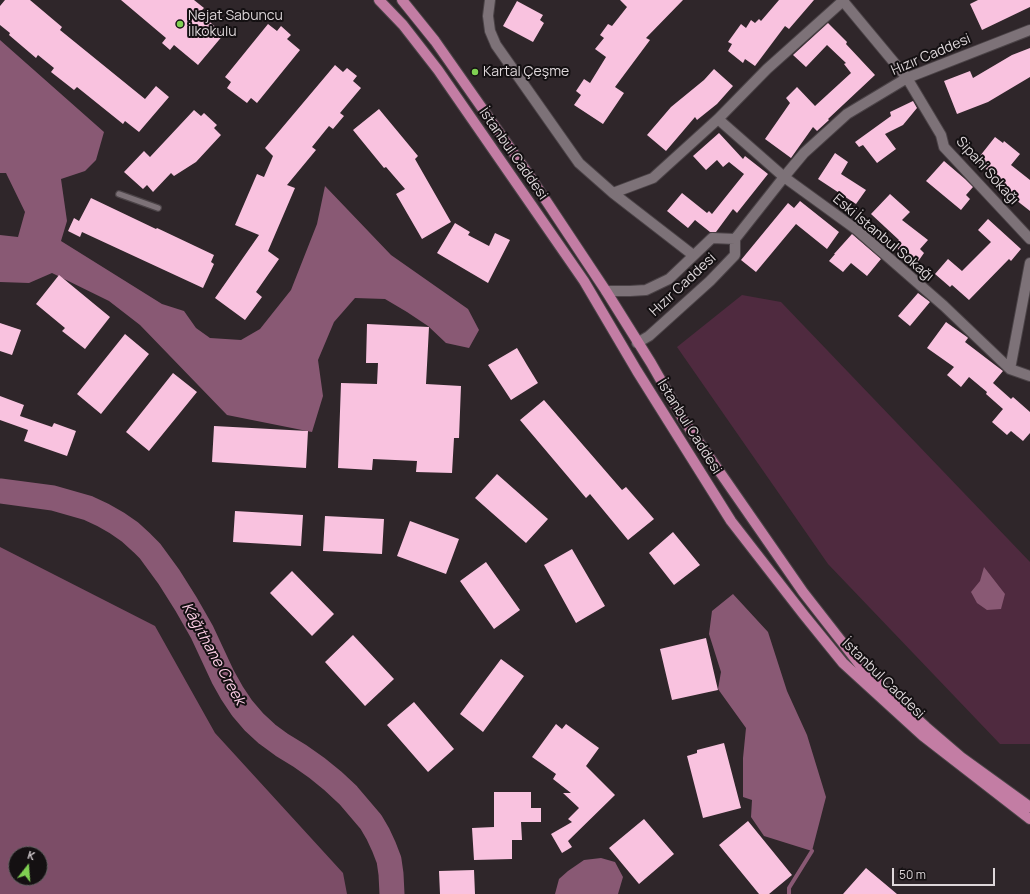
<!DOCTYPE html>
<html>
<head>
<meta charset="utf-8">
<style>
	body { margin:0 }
	#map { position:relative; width:1030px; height:894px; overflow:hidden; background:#2f262a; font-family:Manrope,sans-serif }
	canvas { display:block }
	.north { position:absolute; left:8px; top:846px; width:40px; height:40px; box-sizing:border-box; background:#141012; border:1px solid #656062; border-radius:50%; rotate:17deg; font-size:11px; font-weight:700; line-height:16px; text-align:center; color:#ded7da }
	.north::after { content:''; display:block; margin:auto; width:14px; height:18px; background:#7fd052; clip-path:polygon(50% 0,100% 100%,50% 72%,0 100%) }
	.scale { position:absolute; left:892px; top:868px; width:103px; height:18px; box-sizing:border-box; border:2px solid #ded7da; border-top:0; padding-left:5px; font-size:12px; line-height:14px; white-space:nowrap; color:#ded7da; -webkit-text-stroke:3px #141012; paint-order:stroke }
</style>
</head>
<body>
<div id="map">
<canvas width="1030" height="894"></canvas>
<div class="north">K</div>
<div class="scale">50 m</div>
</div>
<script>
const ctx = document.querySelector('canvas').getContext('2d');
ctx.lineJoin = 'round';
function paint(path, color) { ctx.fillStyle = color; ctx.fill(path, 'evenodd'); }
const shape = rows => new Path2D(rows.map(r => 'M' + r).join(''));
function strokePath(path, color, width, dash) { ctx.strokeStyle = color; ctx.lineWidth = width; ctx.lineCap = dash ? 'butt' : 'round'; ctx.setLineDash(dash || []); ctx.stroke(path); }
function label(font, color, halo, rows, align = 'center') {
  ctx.font = font + ' Manrope,sans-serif'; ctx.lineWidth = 4; ctx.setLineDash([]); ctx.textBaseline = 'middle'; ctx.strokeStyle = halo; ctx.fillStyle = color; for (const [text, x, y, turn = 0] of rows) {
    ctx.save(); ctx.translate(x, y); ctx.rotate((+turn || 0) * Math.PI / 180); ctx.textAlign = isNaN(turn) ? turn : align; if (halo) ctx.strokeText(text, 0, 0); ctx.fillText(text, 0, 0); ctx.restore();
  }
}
paint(shape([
	[742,295,781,302,1030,562,1030,744,1000,744,828,564,677,347]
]), '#4f2a3f');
paint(shape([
	[0,547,155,626,215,733,343,873,347,894,0,894],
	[16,854,40,854,40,878,16,878]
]), '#7c4d67');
paint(shape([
	[0,40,104,132,96,160,85,171,61,179,67,221,61,241,162,304,184,311,196,328,210,338,241,340,260,329,291,290,317,224,325,186,391,255,468,309,479,330,469,348,446,343,428,326,407,312,385,299,355,298,334,322,318,360,323,396,312,432,227,415,140,325,109,301,52,273,29,283,0,282,0,235,18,237,25,212,6,173,0,173],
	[984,567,1005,594,1001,609,987,610,977,603,971,592,980,581],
	[733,594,768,632,787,691,807,735,826,797,812,851,764,836,751,817,752,800,743,797,743,758,746,728,718,689,721,672,709,634,712,611],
	[601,858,615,862,623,877,618,894,555,894,559,879,568,871,584,860]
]), '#895974');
strokePath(shape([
	[789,894,789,888,812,851]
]), '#895974', 4);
strokePath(shape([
	[0,491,53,498,88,508,103,515,117,523,130,532,142,543,150,551,169,577,186,604,202,632,223,677,232,693,242,708,254,722,267,734,282,745,300,756,317,768,333,781,348,795,371,822,378,834,384,847,389,860,391,874,392,894]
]), '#895974', 25);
paint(shape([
	[5,0,30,0,62,27,60,30,145,99,156,86,169,97,139,132,125,121,123,124,77,87,74,90,51,72,54,68,38,55,36,58,9,35,10,33,0,25,0,6],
	[121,0,194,0,204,8,199,13,224,34,198,65,174,45,170,50,162,43,166,38],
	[620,0,683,0,646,38,650,40,615,87,624,93,603,124,574,105,581,95,576,91,584,79,590,83,606,57,595,49,604,38,600,35,608,24,612,26,627,7],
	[779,0,814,0,789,29,785,26,755,66,745,59,743,63,728,51,732,44,728,42,741,24,746,28,751,20,755,23,759,19,761,21],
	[978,0,1030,0,1030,7,982,30,970,4],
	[517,1,543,15,540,20,544,23,533,42,503,26],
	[828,23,847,42,846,44,875,75,828,119,829,120,817,131,813,127,791,158,765,139,790,103,786,98,797,87,815,106,851,73,844,64,846,63,827,45,806,67,793,55],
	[268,24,277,31,281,26,291,35,287,39,300,50,257,103,251,98,247,103,227,88,231,82,225,77],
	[1030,48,1030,77,988,102,957,114,944,81,970,71,973,78,1012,55],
	[335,65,343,72,347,68,357,76,353,81,361,88,340,113,344,116,333,129,329,126,312,147,316,150,287,185,295,188,268,251,279,259,256,292,262,297,245,320,215,298,259,235,235,225,257,174,264,177,273,156,265,148],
	[714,69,733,86,717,104,697,120,695,117,666,151,647,135,671,107,704,80],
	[913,101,917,108,903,125,885,134,896,149,877,163,863,145,859,147,855,142,891,116,890,112],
	[379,109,418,156,415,159,451,222,422,239,396,194,405,189,386,167,384,168,353,130],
	[194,110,201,116,204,113,217,125,214,128,221,135,196,162,174,176,171,173,153,192,147,185,143,189,124,172,144,151,150,157],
	[719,133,743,159,745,156,768,174,737,213,733,209,716,232,710,232,695,220,688,228,667,211,682,193,707,213,709,211,712,214,744,174,729,162,723,167,717,160,706,170,693,156],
	[995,137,1003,143,1004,141,1020,154,1011,165,1030,180,1030,211,1002,189,1006,185,976,161],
	[835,153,848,162,841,174,866,190,856,204,818,179],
	[944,161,965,179,973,187,966,195,970,199,961,210,926,181],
	[890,194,910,212,902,220,928,240,920,249,924,253,917,263,894,246,899,240,871,214],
	[91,198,156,229,157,228,214,255,211,262,214,264,203,288,82,232,80,237,68,231,74,218,79,221],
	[800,201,839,232,827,249,796,224,756,272,741,260,788,203,794,208],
	[988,219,1021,249,1011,261,1009,259,969,300,952,285,950,287,935,274,948,259,962,271,991,242,978,230],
	[455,223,470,232,468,235,489,246,495,233,510,240,488,283,437,253],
	[852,234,881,259,867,276,851,263,843,272,829,261,835,254,834,254],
	[59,275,110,317,85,349,62,331,65,328,36,304],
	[918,293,930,302,910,326,898,316],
	[946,322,967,337,968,338,965,342,1003,371,993,383,1011,399,1013,397,1030,412,1030,433,1023,441,1011,431,1007,435,992,422,1003,409,986,394,987,392,969,377,961,387,947,375,954,367,927,348],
	[0,323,21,330,12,355,0,351],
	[367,324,429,327,426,384,461,386,459,438,454,438,452,473,416,472,417,461,373,459,372,470,338,468,341,383,377,384,378,363,366,363],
	[125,334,149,354,101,414,77,394],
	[517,348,527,365,538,383,511,400,488,365],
	[173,373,197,392,149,451,126,432],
	[0,396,24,405,20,416,52,427,54,423,76,431,67,456,24,441,28,430,0,420],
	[544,400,622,490,626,487,654,519,628,540,590,494,586,498,520,420],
	[214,426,308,431,306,468,212,462],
	[497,474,548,519,526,543,475,498],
	[235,511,303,515,301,546,233,542],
	[325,516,384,519,382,554,323,551],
	[410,521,459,539,446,574,397,556],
	[673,532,700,565,674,585,649,553],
	[572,549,605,606,576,623,544,565],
	[486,562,520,610,494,629,460,581],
	[292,571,334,614,312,636,270,593],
	[353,635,394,679,365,706,325,662],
	[706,638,718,690,672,700,660,649],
	[501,659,524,676,483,732,460,714],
	[414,702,454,749,428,772,387,725],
	[556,724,562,729,566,724,599,748,586,766,615,795,568,841,572,847,562,853,551,834,572,822,568,819,579,808,563,793,571,793,553,779,556,774,532,757],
	[724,743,741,808,703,818,687,756,697,753,697,750],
	[494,792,531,792,531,808,541,808,541,822,521,822,522,840,512,840,512,859,474,860,472,828,494,827],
	[644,819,674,854,639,884,609,848],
	[748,821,792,875,769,894,759,894,719,845],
	[866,868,897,894,843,894],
	[474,870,475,894,440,894,439,871]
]), '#f9c2df');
const lane = shape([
	[119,194,158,208]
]);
const street = shape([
	[490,0,488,16,490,31,496,45,579,163,613,193,693,255],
	[843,1,907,78,941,135,944,147,1030,239],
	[718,119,784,177,857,230,944,306,1010,369,1030,376],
	[613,193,653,178,718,119,767,69,844,0],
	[606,291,630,291,646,290,669,279,712,238,735,239],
	[637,343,649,336,710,281,735,255,735,239,784,177,804,153,847,114,907,78,1030,30],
	[1010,369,1030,263]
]);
const primary = shape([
	[379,0,403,25,438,70,584,281,637,371,731,521,804,615,843,663,923,736,1030,819],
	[402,0,435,41,529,175,606,291,651,363,683,419,803,592,849,651,863,669,926,727,961,757,1030,807]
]);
strokePath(lane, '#4b4347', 8);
strokePath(street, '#4b4347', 12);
strokePath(primary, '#4b4347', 12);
strokePath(lane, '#7d7278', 5.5);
strokePath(street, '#7d7278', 10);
strokePath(primary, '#c37da4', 10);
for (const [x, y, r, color] of [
	[180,24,4,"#7fd052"],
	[475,72,4,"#7fd052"]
]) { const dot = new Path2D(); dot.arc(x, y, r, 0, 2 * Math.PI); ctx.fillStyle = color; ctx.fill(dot); strokePath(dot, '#141012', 1.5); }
label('14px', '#ded7da', '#141012', [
	["Nejat Sabuncu",188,16],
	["İlkokulu",188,32],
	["Kartal Çeşme",483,72]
], 'left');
label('14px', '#ded7da', '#141012', [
	["Hızır Caddesi",931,55,-23],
	["İstanbul Caddesi",513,154,55],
	["Sipahi Sokağı",987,171,48],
	["Eski İstanbul Sokağı",883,238,40],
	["Hızır Caddesi",683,285,-43],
	["İstanbul Caddesi",689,427,58],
	["İstanbul Caddesi",883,679,44]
]);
label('italic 15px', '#fccde5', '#141012', [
	["Kâğıthane Creek",213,654,61]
]);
</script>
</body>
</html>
